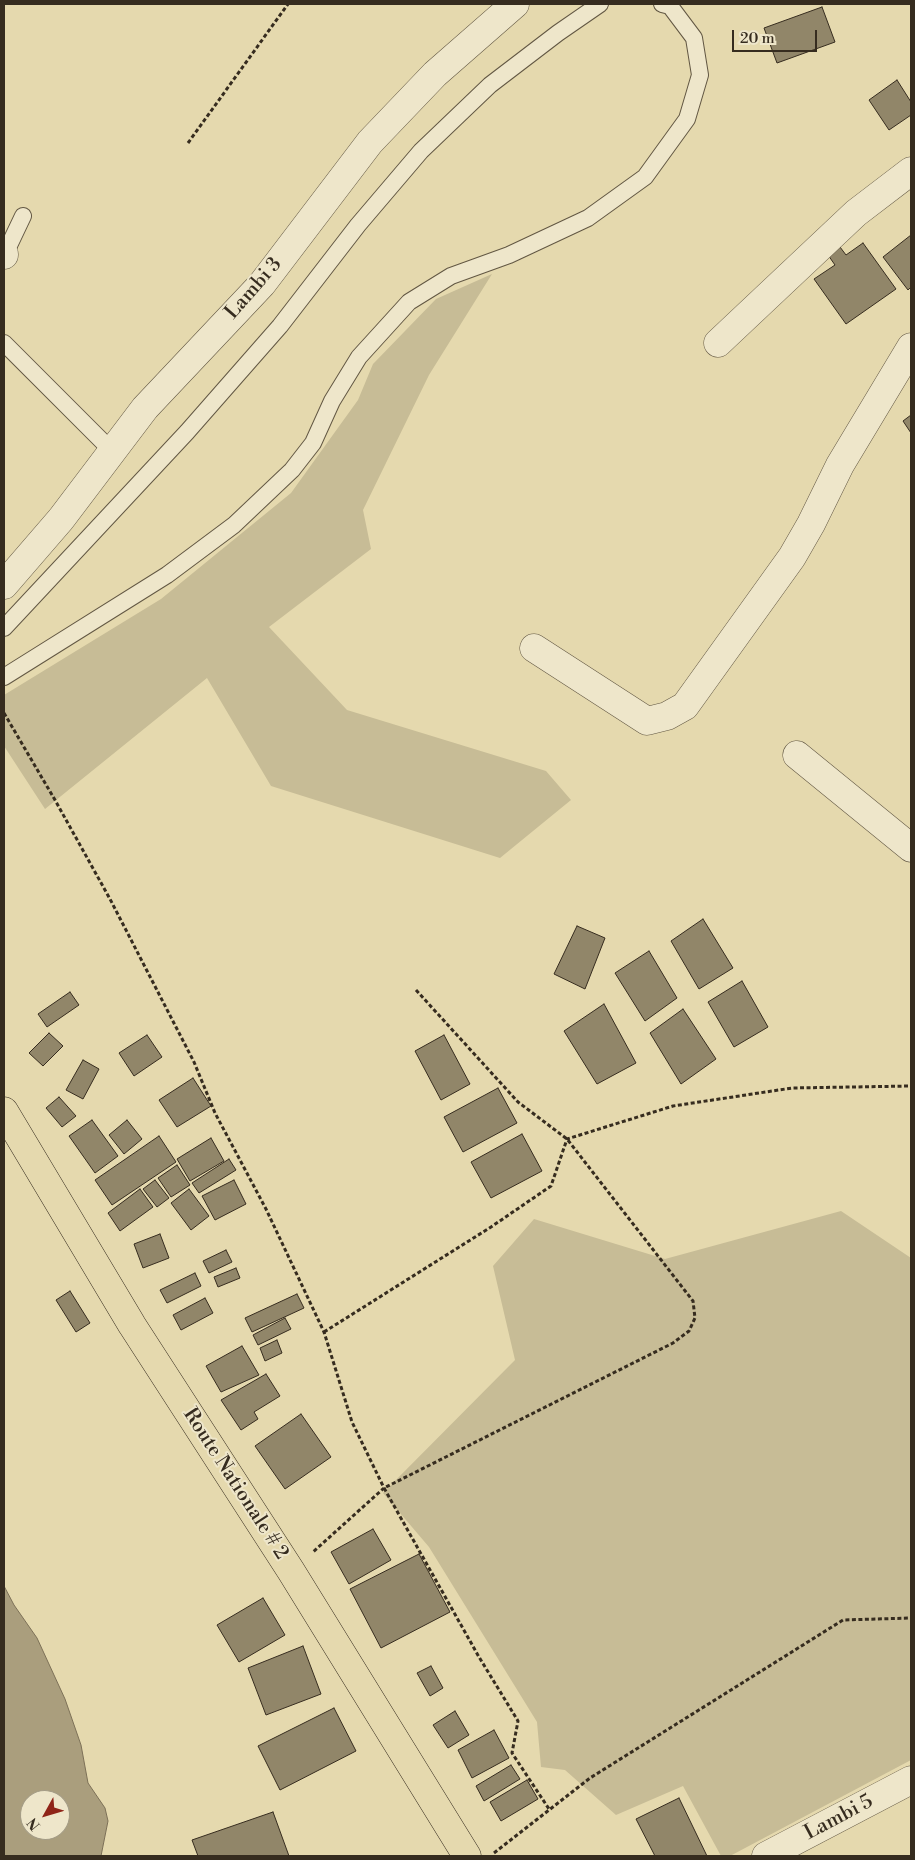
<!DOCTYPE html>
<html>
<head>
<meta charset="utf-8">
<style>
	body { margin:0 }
	#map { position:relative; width:915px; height:1860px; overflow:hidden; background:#e5d9ae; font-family:"Libre Bodoni",serif }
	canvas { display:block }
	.frame { position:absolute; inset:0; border:5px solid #362c1f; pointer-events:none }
	.north { position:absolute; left:20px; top:1790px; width:50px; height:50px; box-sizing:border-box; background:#eee6ca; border:1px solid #a49c86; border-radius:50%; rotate:231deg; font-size:14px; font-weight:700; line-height:20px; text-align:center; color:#362c1f }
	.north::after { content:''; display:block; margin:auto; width:18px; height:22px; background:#8f2418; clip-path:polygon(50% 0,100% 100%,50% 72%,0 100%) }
	.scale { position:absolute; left:732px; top:30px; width:85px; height:22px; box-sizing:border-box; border:2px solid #362c1f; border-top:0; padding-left:6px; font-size:15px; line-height:18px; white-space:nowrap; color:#362c1f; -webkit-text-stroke:4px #eee6ca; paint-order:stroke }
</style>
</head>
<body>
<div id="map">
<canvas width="915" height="1860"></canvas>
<div class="frame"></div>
<div class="north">N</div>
<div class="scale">20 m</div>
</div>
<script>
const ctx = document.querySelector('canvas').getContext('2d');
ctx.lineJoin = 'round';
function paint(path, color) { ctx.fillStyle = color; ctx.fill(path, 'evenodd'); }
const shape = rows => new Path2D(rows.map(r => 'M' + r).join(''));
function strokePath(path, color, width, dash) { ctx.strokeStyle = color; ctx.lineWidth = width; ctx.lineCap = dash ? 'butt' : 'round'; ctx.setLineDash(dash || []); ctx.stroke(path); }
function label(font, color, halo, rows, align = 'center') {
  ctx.font = font + ' "Libre Bodoni",serif'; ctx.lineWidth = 4; ctx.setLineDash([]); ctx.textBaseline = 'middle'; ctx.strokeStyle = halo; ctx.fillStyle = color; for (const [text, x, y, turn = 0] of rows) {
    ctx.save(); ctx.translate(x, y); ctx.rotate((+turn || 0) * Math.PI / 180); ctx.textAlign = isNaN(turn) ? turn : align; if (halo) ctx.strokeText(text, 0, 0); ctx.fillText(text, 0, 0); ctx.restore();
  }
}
paint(shape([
	[492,274,429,375,363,510,371,549,269,627,347,710,546,771,571,800,500,858,271,786,207,678,45,809,4,746,4,695,161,599,291,493,358,400,373,364,436,299],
	[841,1211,911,1258,911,1760,730,1856,721,1856,683,1786,616,1815,565,1770,541,1767,537,1722,429,1547,383,1493,515,1360,493,1266,534,1219,665,1259]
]), '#c7bc96');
const water = shape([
	[4,1586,14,1605,37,1638,65,1699,81,1745,88,1783,105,1808,108,1821,101,1856,4,1856,4,1586],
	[30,1800,60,1800,60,1830,30,1830,30,1800]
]);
paint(water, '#aa9e7d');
strokePath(water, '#7c7057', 1);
const building = shape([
	[822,7,835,42,777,63,764,28,822,7],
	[897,80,911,102,911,115,889,130,869,100,897,80],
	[911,235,911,287,908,290,883,257,911,235],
	[863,243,896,289,846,324,814,279,835,265,828,255,840,247,846,255,863,243],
	[911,415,911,433,903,421,911,415],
	[703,919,733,968,699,989,671,941,703,919],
	[577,926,605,938,585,989,554,974,577,926],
	[649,951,677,998,645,1021,615,973,649,951],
	[742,981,768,1027,734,1047,708,1002,742,981],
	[70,992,79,1005,47,1027,38,1014,70,992],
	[604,1004,636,1063,597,1084,564,1031,604,1004],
	[683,1009,716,1059,681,1084,650,1033,683,1009],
	[49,1033,63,1046,43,1066,29,1053,49,1033],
	[147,1035,162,1057,134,1076,119,1053,147,1035],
	[444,1035,470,1084,441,1100,415,1051,444,1035],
	[83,1060,99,1069,83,1099,66,1090,83,1060],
	[193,1078,211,1106,177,1127,159,1100,193,1078],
	[498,1088,517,1123,463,1152,444,1117,498,1088],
	[59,1097,76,1116,62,1127,46,1108,59,1097],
	[92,1120,118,1156,95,1173,69,1136,92,1120],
	[127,1120,142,1139,124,1154,109,1135,127,1120],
	[522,1134,542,1171,491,1198,471,1162,522,1134],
	[159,1136,176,1162,112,1205,95,1180,159,1136],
	[211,1138,224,1161,190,1181,177,1159,211,1138],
	[229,1159,236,1170,199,1193,192,1183,229,1159],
	[177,1165,190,1185,171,1197,158,1178,177,1165],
	[155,1180,169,1198,157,1207,143,1189,155,1180],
	[234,1180,246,1204,215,1220,202,1196,234,1180],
	[140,1189,153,1207,120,1231,108,1213,140,1189],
	[189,1189,209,1216,191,1230,171,1203,189,1189],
	[160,1234,169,1258,143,1268,134,1244,160,1234],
	[226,1250,232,1262,209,1273,203,1261,226,1250],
	[236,1268,240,1278,218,1287,214,1277,236,1268],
	[195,1273,201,1286,167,1303,160,1290,195,1273],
	[70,1291,90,1323,76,1332,56,1300,70,1291],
	[297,1294,304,1308,252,1332,245,1318,297,1294],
	[205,1298,213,1313,181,1330,173,1315,205,1298],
	[285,1318,291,1329,258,1345,253,1335,285,1318],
	[277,1340,282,1353,265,1361,260,1348,277,1340],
	[242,1346,259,1375,221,1392,206,1366,242,1346],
	[266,1374,280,1396,254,1412,258,1419,241,1430,221,1400,266,1374],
	[301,1414,331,1457,285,1489,255,1446,301,1414],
	[373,1529,391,1560,349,1584,331,1552,373,1529],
	[419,1554,450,1612,381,1648,350,1589,419,1554],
	[263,1598,285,1635,239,1662,217,1625,263,1598],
	[303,1646,321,1694,266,1715,248,1668,303,1646],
	[431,1666,443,1688,430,1696,417,1673,431,1666],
	[334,1708,356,1751,280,1790,258,1746,334,1708],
	[455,1711,469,1735,448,1748,433,1725,455,1711],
	[494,1730,509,1758,472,1778,458,1750,494,1730],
	[511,1765,520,1779,484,1801,476,1786,511,1765],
	[527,1780,538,1799,501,1821,490,1802,527,1780],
	[679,1798,707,1856,655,1856,636,1819,679,1798],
	[273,1812,289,1856,198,1856,192,1840,273,1812]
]);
paint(building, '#918669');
strokePath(building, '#362c1f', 1);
const lane = shape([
	[4,256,23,216],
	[4,343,112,451],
	[4,628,187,432,280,326,358,225,421,151,490,85,558,33,600,4],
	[4,677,167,575,234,525,292,470,313,443,332,401,359,357,409,302,451,276,509,255,588,218,645,177,687,119,700,75,694,38,670,6,662,4]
]);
const street = shape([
	[4,254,4,255],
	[718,343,856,213,911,171],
	[4,585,61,519,145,408,262,284,370,142,435,74,515,4],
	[534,648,647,721,667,716,685,706,792,557,811,524,840,465,911,347],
	[797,755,911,848],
	[766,1856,911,1780]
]);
const primary = shape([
	[4,1111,132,1325,291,1571,467,1856]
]);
strokePath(lane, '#625743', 18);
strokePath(street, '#625743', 29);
strokePath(primary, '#362c1f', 29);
strokePath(shape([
	[188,143,288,4],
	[4,713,55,800,110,899,194,1062,215,1113,266,1209,324,1332,352,1422,384,1488,313,1552],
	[416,990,518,1102,567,1139,693,1301,695,1318,689,1331,673,1343,384,1488,479,1657,518,1721,512,1753,549,1809],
	[324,1332,491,1227,551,1186,567,1139,673,1106,792,1088,911,1086],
	[494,1853,590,1778,843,1620,911,1618]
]), '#362c1f', 3, [4, 2.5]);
strokePath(lane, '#eee6ca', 16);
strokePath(street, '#eee6ca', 28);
strokePath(primary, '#e5d9ae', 28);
label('20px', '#362c1f', '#eee6ca', [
	["Lambi 3",254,289,-49],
	["Route Nationale # 2",235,1484,57],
	["Lambi 5",839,1818,-28]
]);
</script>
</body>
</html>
